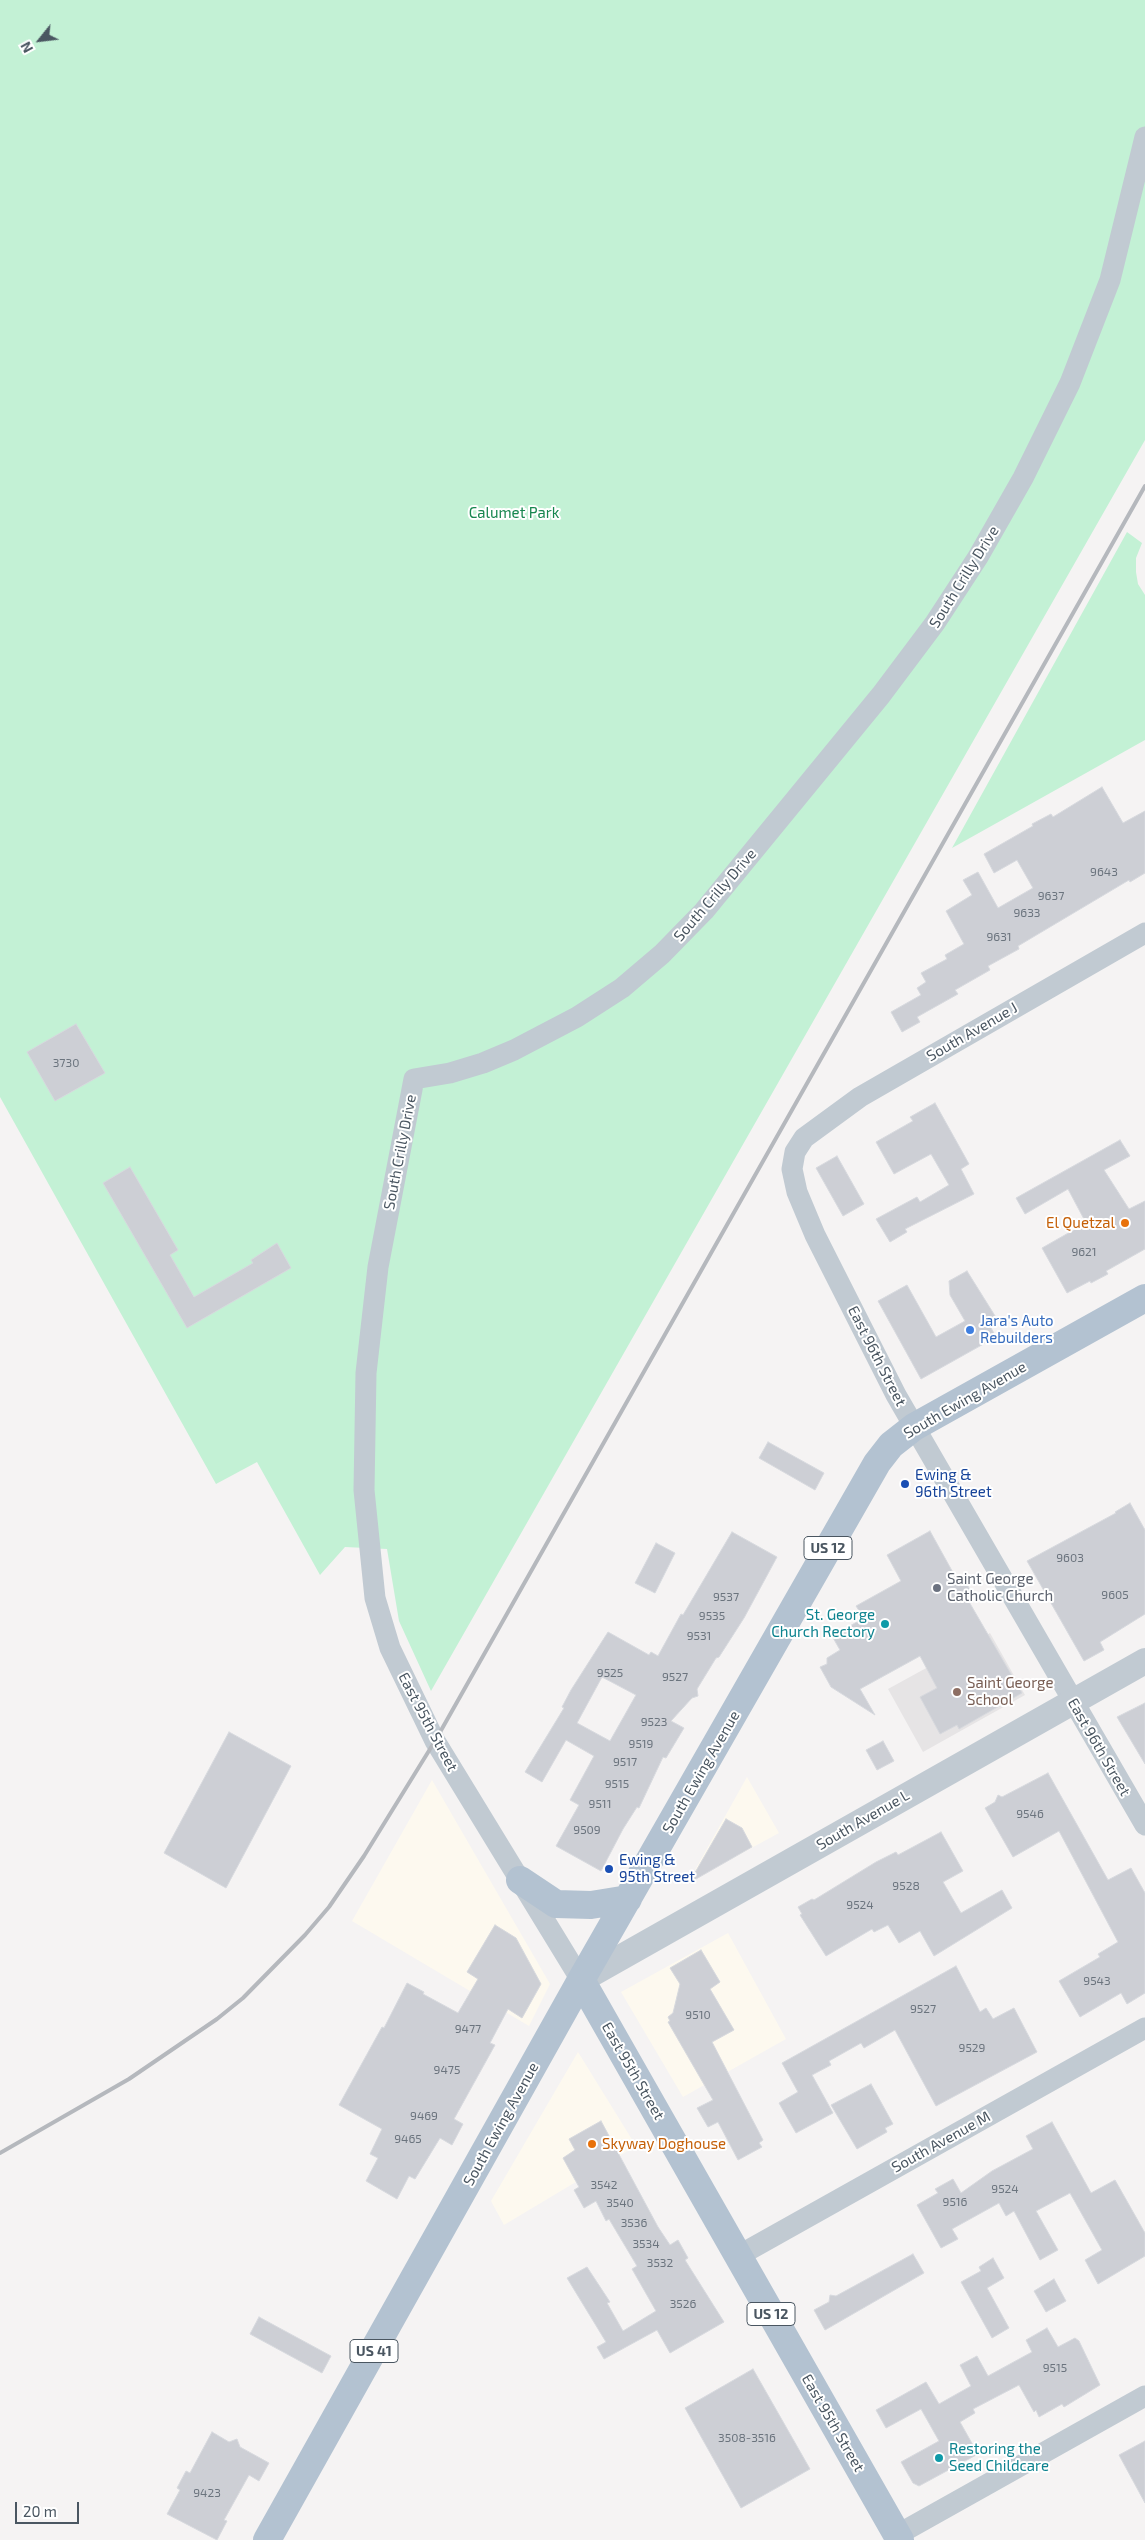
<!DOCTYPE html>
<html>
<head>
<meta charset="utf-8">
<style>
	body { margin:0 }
	#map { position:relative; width:1145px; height:2540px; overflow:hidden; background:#f5f3f3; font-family:"Exo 2",sans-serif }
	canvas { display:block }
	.north { position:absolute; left:15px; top:15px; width:50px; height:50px; -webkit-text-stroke:4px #fff; paint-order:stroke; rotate:241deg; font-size:14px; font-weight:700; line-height:20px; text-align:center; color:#4a5661 }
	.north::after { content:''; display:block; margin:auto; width:18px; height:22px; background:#4a5661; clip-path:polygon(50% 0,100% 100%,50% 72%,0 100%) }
	.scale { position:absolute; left:15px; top:2502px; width:64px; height:22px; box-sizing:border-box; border:2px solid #4a5661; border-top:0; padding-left:6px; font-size:15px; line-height:18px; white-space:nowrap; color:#4a5661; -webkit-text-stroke:4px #fff; paint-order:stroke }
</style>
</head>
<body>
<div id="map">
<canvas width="1145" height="2540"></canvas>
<div class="north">N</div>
<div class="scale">20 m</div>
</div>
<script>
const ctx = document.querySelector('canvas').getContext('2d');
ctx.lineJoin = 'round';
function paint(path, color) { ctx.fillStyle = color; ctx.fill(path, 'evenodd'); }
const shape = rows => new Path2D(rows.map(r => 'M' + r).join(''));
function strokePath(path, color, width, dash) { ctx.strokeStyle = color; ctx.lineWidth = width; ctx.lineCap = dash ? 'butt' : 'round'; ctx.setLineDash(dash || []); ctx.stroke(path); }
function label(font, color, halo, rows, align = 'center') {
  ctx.font = font + ' "Exo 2",sans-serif'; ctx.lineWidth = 4; ctx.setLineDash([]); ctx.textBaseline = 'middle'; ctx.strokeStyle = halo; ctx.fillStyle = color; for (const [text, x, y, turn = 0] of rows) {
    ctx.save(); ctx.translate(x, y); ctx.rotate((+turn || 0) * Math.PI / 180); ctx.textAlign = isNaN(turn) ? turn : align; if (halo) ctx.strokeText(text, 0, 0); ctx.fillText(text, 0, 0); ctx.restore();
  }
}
paint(shape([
	[747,1777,779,1833,702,1875,695,1870],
	[432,1780,550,1984,529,2026,352,1921],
	[728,1933,786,2039,683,2097,621,1992],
	[578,2052,636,2146,504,2225,491,2201]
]), '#fdf9ef');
paint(shape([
	[990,1633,1025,1695,923,1752,888,1689]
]), '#e6e4e5');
paint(shape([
	[0,0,1145,0,1145,440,431,1691,399,1621,387,1549,345,1547,320,1575,257,1462,216,1484,0,1097],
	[1127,532,1142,543,1136,558,1136,572,1138,584,1145,595,1145,740,952,848]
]), '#c3f1d5');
const building = shape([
	[1102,787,1123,823,1145,811,1145,873,1130,882,1129,880,1018,946,1019,949,988,966,990,970,955,990,958,994,917,1017,920,1022,902,1032,891,1012,921,995,917,988,926,982,921,973,947,959,945,955,964,944,946,911,972,895,963,880,978,872,998,908,1033,888,1017,860,994,873,984,854,1033,826,1032,824,1051,814,1053,817,1102,787],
	[76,1024,105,1073,55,1101,27,1052,76,1024],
	[935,1103,969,1164,961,1169,974,1194,905,1229,907,1232,890,1242,876,1219,917,1197,920,1202,949,1185,931,1154,894,1174,876,1142,913,1121,910,1117,935,1103],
	[1120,1140,1130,1156,1104,1170,1129,1209,1145,1201,1145,1249,1106,1271,1108,1274,1091,1283,1090,1281,1067,1293,1042,1248,1086,1223,1068,1189,1025,1214,1016,1198,1120,1140],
	[837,1156,864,1204,843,1216,816,1168,837,1156],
	[130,1167,178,1250,170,1255,194,1297,253,1263,251,1260,277,1243,291,1268,187,1328,103,1183,130,1167],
	[967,1271,997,1319,989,1324,996,1337,921,1379,878,1301,907,1285,936,1337,965,1321,950,1295,949,1281,967,1271],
	[768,1442,824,1473,815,1490,759,1458,768,1442],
	[1130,1503,1145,1530,1145,1614,1100,1642,1104,1650,1084,1661,1027,1561,1116,1513,1115,1512,1130,1503],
	[930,1531,956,1578,962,1575,974,1597,968,1600,1022,1693,959,1729,957,1725,940,1734,920,1697,937,1688,920,1656,860,1689,875,1715,831,1687,820,1667,827,1664,827,1658,840,1650,832,1636,864,1618,856,1606,901,1581,887,1555,930,1531],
	[732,1532,777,1557,744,1618,719,1657,716,1658,697,1689,698,1696,692,1698,671,1721,684,1728,666,1758,663,1757,639,1808,637,1807,623,1829,601,1871,556,1846,579,1805,570,1800,594,1756,566,1740,542,1782,525,1772,564,1708,562,1707,571,1690,608,1632,649,1655,651,1652,658,1656,681,1614,683,1615,732,1532],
	[602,1677,636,1695,610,1741,577,1723,602,1677],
	[656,1543,675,1553,655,1593,635,1583,656,1543],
	[1145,1703,1145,1764,1117,1717,1145,1703],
	[229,1732,291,1766,226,1888,164,1853,229,1732],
	[883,1741,894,1761,877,1770,866,1750,883,1741],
	[1048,1773,1108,1880,1131,1868,1145,1893,1145,1993,1127,2004,1121,1993,1080,2017,1059,1981,1100,1957,1098,1954,1118,1942,1059,1831,1013,1857,985,1808,995,1802,998,1795,1002,1797,1048,1773],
	[726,1819,742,1828,752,1847,689,1883,726,1819],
	[941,1832,963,1871,943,1882,961,1913,1002,1890,1012,1908,934,1956,920,1931,899,1943,888,1925,874,1932,872,1929,826,1956,800,1915,802,1914,798,1907,812,1899,814,1900,876,1862,896,1852,898,1855,941,1832],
	[495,1925,516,1938,541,1984,522,2018,508,2009,490,2043,495,2045,454,2119,463,2124,452,2145,440,2138,415,2179,409,2176,397,2199,366,2181,378,2158,370,2154,382,2129,339,2105,382,2027,384,2028,407,1983,424,1992,423,1994,458,2013,478,1979,467,1972,495,1925],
	[701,1950,720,1982,710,1989,734,2030,712,2042,763,2140,759,2143,762,2147,738,2160,718,2122,708,2127,697,2108,713,2100,668,2022,670,2021,668,2017,673,2013,680,1984,670,1968,701,1950],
	[956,1966,980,2012,986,2008,993,2019,1014,2008,1037,2052,936,2106,895,2030,864,2048,861,2043,829,2061,831,2065,812,2075,833,2113,796,2133,779,2103,798,2092,782,2063,956,1966],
	[871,2084,893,2124,885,2128,887,2132,857,2149,831,2105,871,2084],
	[601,2121,658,2227,670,2245,678,2240,688,2258,685,2260,724,2322,670,2353,657,2330,604,2359,597,2347,606,2342,567,2278,587,2267,610,2302,607,2303,623,2331,656,2311,632,2269,637,2266,609,2219,606,2221,596,2201,584,2208,574,2190,579,2187,563,2158,575,2150,569,2139,601,2121],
	[1052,2122,1091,2193,1115,2180,1145,2233,1145,2256,1098,2284,1085,2260,1102,2250,1070,2193,1036,2211,1058,2250,1040,2260,1014,2211,1006,2216,999,2203,952,2229,958,2239,941,2248,917,2205,938,2193,935,2189,953,2179,961,2193,992,2171,1033,2149,1026,2136,1052,2122],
	[913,2254,924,2273,825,2330,814,2310,829,2302,830,2295,836,2296,913,2254],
	[993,2258,1004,2278,987,2288,1009,2328,992,2338,961,2282,981,2271,979,2267,993,2258],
	[1054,2279,1066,2301,1046,2312,1034,2291,1054,2279],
	[259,2317,331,2356,322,2373,250,2334,259,2317],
	[1047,2328,1058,2347,1075,2338,1079,2341,1100,2385,1064,2407,1062,2404,1039,2417,1036,2410,1034,2412,1019,2385,973,2409,975,2413,960,2422,978,2454,919,2486,913,2483,901,2462,939,2441,921,2409,886,2428,876,2410,926,2382,939,2404,971,2386,960,2365,977,2356,988,2376,1032,2352,1026,2340,1047,2328],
	[753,2369,810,2469,741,2508,685,2408,753,2369],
	[212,2432,229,2442,237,2439,240,2447,269,2463,259,2481,249,2475,224,2520,227,2521,217,2540,167,2514,180,2490,177,2488,186,2471,190,2473,212,2432],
	[1145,2441,1145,2503,1119,2455,1145,2441]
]);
paint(building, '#cdcfd5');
strokePath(building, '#d7d9de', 1);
strokePath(shape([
	[1145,933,860,1097,804,1138,795,1152,792,1169,797,1192,815,1235,896,1395,1145,1825],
	[581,1980,435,1741,390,1648,375,1598,364,1490,366,1373,378,1267,414,1079,450,1073,483,1063,514,1050,577,1017,622,988,662,954,704,911,881,695,935,623,978,557,1023,478,1070,383,1110,280,1145,137],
	[738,2256,1145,2028],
	[897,2535,1145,2396]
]), '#c1cad2', 21);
strokePath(shape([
	[581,1980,1145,1661]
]), '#c1cad2', 26);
strokePath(shape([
	[520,1880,556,1904,591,1905,628,1899],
	[581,1980,900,2540],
	[267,2540,581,1980,877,1463,891,1445,914,1427,1145,1298]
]), '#b3c2d1', 28);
strokePath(shape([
	[0,2153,129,2079,217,2019,243,1998,305,1935,329,1907,364,1856,435,1741,1145,486]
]), '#b5b8bd', 4);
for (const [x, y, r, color] of [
	[1125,1223,5,"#e8710a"],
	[970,1330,5,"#3f7fe0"],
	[905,1484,5,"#1a4fb4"],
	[937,1588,5,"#6b7280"],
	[885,1624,5,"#0f9aa8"],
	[957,1692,5,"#8d6e63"],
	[609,1869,5,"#1a4fb4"],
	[592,2144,5,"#e8710a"],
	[939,2458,5,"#0f9aa8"]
]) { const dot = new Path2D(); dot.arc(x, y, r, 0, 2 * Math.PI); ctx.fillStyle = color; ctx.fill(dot); strokePath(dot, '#fff', 2); }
label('12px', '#6b747e', null, [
	["9643",1104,872],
	["9637",1051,896],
	["9633",1027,913],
	["9631",999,937],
	["3730",66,1063],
	["9621",1084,1252],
	["9603",1070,1558],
	["9605",1115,1595],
	["9537",726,1597],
	["9535",712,1616],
	["9531",699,1636],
	["9525",610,1673],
	["9527",675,1677],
	["9523",654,1722],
	["9519",641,1744],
	["9517",625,1762],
	["9515",617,1784],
	["9511",600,1804],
	["9546",1030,1814],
	["9509",587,1830],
	["9528",906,1886],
	["9524",860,1905],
	["9543",1097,1981],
	["9527",923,2009],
	["9510",698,2015],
	["9477",468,2029],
	["9529",972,2048],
	["9475",447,2070],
	["9469",424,2116],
	["9465",408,2139],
	["3542",604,2185],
	["9524",1005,2189],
	["9516",955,2202],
	["3540",620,2203],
	["3536",634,2223],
	["3534",646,2244],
	["3532",660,2263],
	["3526",683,2304],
	["9515",1055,2368],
	["3508-3516",747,2438],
	["9423",207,2493]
]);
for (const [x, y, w] of [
	[828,1548,48],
	[771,2314,48],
	[374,2351,48]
]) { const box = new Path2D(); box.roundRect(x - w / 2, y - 11.5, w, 23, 4); ctx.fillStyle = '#fff'; ctx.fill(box); strokePath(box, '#4a5661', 1); }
label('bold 14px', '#4a5661', null, [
	["US 12",828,1548],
	["US 12",771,2314],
	["US 41",374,2351]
]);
label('15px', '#17864f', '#fff', [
	["Calumet Park",514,513]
]);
label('15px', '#4a5661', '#fff', [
	["South Crilly Drive",964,577,-58],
	["South Crilly Drive",715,895,-49],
	["South Avenue J",972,1032,-30],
	["South Crilly Drive",400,1152,-79],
	["East 96th Street",877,1356,63],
	["South Ewing Avenue",965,1400,-30],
	["East 95th Street",428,1722,62],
	["East 96th Street",1099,1747,60],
	["South Ewing Avenue",701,1772,-60],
	["South Avenue L",863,1820,-30],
	["East 95th Street",633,2071,60],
	["South Ewing Avenue",501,2124,-61],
	["South Avenue M",941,2142,-29],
	["East 95th Street",833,2423,60]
]);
label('15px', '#c56008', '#fff', [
	["El Quetzal",1115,1223],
	["Skyway Doghouse",602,2144,"left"]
], 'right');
label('15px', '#366cbe', '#fff', [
	["Jara's Auto",980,1321],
	["Rebuilders",980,1338]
], 'left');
label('15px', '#164399', '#fff', [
	["Ewing &",915,1475],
	["96th Street",915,1492],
	["Ewing &",619,1860],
	["95th Street",619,1877]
], 'left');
label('15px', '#5b616d', '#fff', [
	["Saint George",947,1579],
	["Catholic Church",947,1596]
], 'left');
label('15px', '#0d838f', '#fff', [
	["St. George",875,1615],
	["Church Rectory",875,1632],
	["Restoring the",949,2449,"left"],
	["Seed Childcare",949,2466,"left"]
], 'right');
label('15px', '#785e54', '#fff', [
	["Saint George",967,1683],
	["School",967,1700]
], 'left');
</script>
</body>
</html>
